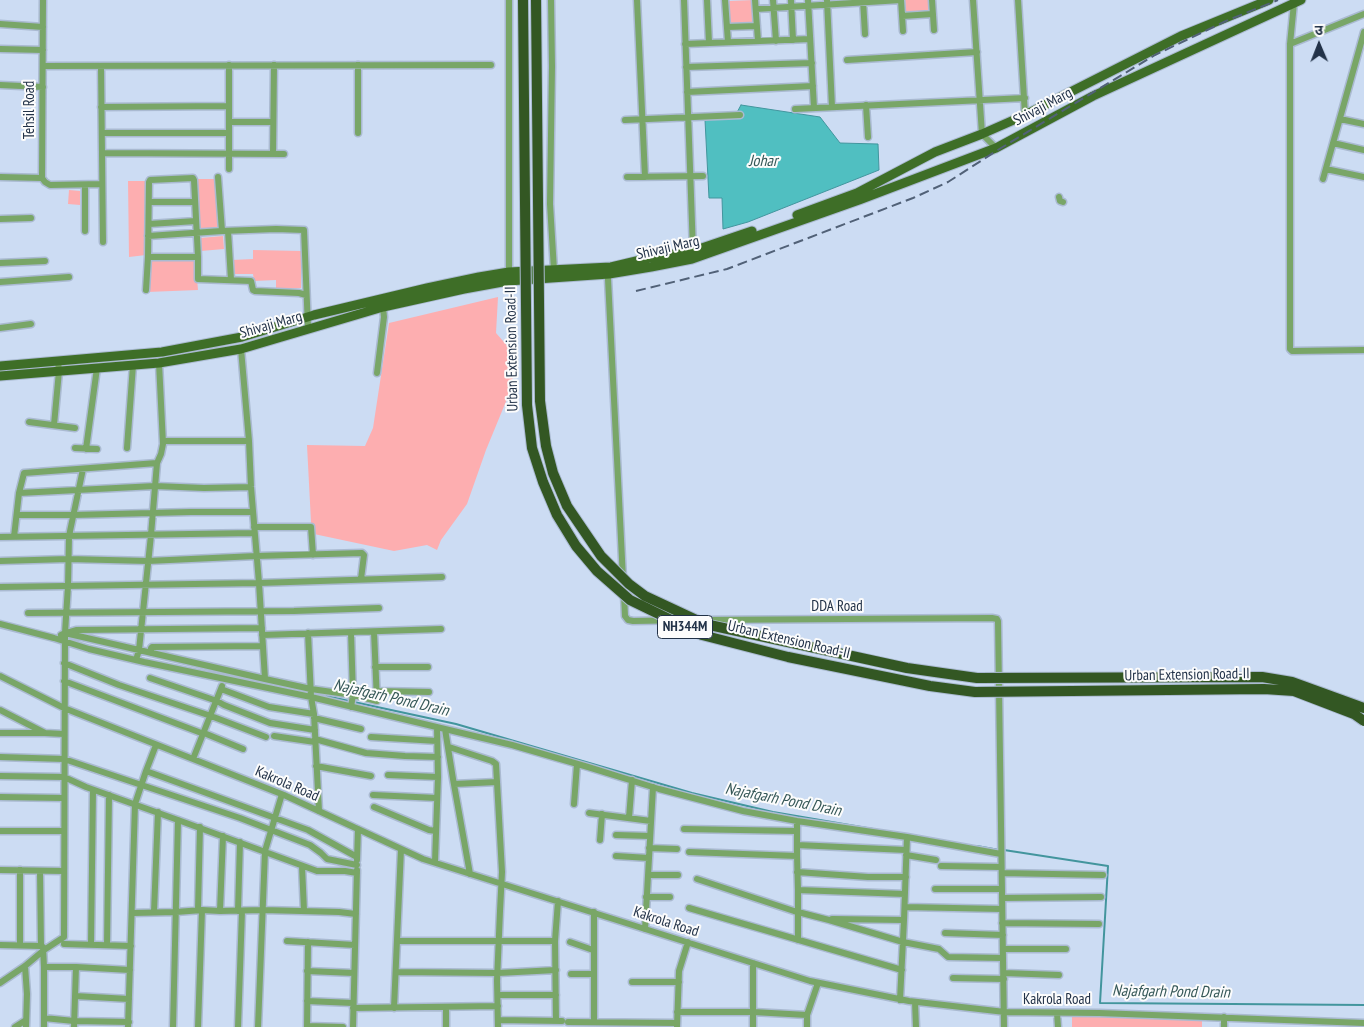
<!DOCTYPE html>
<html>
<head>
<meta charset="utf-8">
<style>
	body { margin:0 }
	#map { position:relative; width:1364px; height:1027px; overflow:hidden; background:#ccdcf3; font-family:"PT Sans Narrow","Noto Sans Devanagari",sans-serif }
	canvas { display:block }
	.north { position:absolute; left:1294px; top:20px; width:50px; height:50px; -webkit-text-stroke:4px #fcfcfc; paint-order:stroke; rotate:359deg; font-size:14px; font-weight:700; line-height:20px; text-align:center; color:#223248 }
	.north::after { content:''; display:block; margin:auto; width:18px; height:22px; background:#223248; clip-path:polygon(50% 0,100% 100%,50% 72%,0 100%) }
</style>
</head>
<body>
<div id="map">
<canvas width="1364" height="1027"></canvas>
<div class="north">उ</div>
</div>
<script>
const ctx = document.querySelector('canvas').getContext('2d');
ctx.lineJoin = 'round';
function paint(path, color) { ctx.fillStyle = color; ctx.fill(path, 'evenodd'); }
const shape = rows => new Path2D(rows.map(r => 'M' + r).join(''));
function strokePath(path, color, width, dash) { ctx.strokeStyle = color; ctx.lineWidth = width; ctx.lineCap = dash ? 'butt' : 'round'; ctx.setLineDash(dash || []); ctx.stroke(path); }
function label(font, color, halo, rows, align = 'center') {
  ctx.font = font + ' "PT Sans Narrow",sans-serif'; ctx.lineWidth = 4; ctx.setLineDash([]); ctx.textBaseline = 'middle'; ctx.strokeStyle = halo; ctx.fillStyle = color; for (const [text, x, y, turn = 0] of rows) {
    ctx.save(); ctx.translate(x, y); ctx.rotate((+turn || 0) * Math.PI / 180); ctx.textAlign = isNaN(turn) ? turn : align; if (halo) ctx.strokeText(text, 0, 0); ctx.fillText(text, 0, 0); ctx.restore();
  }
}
paint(shape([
	[754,0,755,25,730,26,729,1],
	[905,0,928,0,928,12,906,14],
	[195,179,215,179,218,228,198,229],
	[128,181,146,181,146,255,129,257],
	[69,190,80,191,80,205,68,204],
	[223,236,224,249,201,251,200,238],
	[253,250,301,251,301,288,276,289,276,280,254,281,253,274,232,274,232,260,253,259],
	[195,256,198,290,147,292,146,257],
	[498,297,496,333,518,358,507,399,486,450,467,504,441,540,437,550,427,545,394,551,314,534,311,522,307,445,365,446,373,428,389,323],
	[1072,1014,1202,1020,1202,1027,1072,1027]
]), '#fdaeb0');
const water = shape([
	[741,105,820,117,840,143,878,144,879,170,748,222,723,229,722,198,709,198,705,120,734,118,741,105]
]);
paint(water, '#50bfc1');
strokePath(water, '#42959d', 1);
strokePath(shape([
	[313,693,349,701],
	[354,702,456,724,692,793,773,812,873,829],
	[977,846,999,850],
	[1004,850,1108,866,1100,1003,1364,1005]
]), '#42959d', 2);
const minor = shape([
	[551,0,552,66,550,204,554,270],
	[637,0,645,177],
	[684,0,693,251],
	[707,0,709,43],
	[725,0,728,42],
	[755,0,758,41],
	[773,0,776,41],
	[791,0,793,40],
	[808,0,814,108],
	[827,0,832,107],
	[863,0,865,34],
	[901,0,903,31],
	[932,0,934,30],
	[973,0,982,134,996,148],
	[1018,0,1025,115],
	[1294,3,1290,44,1290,349,1292,351,1294,351,1364,350],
	[756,9,901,0],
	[902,16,933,14],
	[0,24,43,27],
	[727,27,757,26],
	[685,44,810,39],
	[1290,44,1364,14],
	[0,49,43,50],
	[847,60,977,52],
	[229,65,229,169],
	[43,66,491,65],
	[101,66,103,242],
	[686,67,812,63],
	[0,85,43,87],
	[687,92,813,86],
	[866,105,868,137],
	[101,107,229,106],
	[795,109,1025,98],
	[1340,119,1364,124],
	[625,120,740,115],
	[229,122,273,122],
	[102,133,228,133],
	[358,133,358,65],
	[1333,143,1364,150],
	[102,153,284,154],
	[273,154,274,65],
	[1326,169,1364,177],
	[0,177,42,178],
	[218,177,222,231],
	[627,177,703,176],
	[42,178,43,0],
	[42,178,45,182,50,185,102,184],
	[1323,179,1364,32],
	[85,185,85,231],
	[1059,197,1060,201,1063,202],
	[149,202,195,202],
	[0,219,31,218],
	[149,224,196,221],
	[228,231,231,280],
	[148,236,222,231,276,229,304,230,308,328],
	[198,257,148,257,149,182,150,180,193,178,194,180,198,257,198,279,251,281,253,290,255,291,299,293,306,295],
	[0,263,45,261],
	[509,272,509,0],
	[609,274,608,279,623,579],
	[0,282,69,277],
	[146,290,148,257],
	[0,328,31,324],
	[377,373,384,317,383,307],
	[29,422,75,428],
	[54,425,59,371,58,361],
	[163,441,249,441],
	[75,448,97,449],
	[127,448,133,365],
	[86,449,97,368],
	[19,493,155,486,204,488,251,487],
	[17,515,73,515,191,512,252,512],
	[254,527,311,527,313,555],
	[0,537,254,533],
	[14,537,19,493,24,473,157,463],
	[0,561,68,559,148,561,256,556,362,553,364,555,361,579],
	[0,587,259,583,442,577],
	[624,594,625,616,628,620,633,621,694,620],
	[28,613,294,611,379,608],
	[704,620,992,618,997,619,998,621,1004,1027],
	[0,624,54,638,89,649,144,662,311,697,512,745,588,767,659,789,743,811,797,821,907,837,1001,854],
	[351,632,353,695,351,707],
	[66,633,76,630,262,628],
	[308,633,311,697,314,714,319,811],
	[61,635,65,633,265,679,259,583,251,487,249,441,241,349],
	[262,635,441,629],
	[151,653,151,648,152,647,263,646],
	[136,660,139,650,151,535,157,463,161,454,163,444,159,363],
	[64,663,119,685,211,716,266,737],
	[375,667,428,667],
	[0,676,64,708,284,795,423,859,810,981,909,1001,1005,1012,1099,1013,1364,1023],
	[150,678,217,701,224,705,270,723,315,730],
	[265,679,311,689,353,695,377,701,374,632],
	[64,681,204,734],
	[221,689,269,707,314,714],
	[377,691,429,692],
	[0,710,45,733,64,734],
	[314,718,361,729],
	[445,729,453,779,470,874],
	[0,733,44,733],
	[204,733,243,749],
	[274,736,315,742],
	[371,737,437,741],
	[315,739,366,753,405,756,438,757],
	[449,747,492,761,496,764,502,872,500,911,497,981,498,1027],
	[0,757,64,759,240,818,310,845,321,853,327,859,357,865],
	[193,759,222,686],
	[316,766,371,776],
	[146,771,156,745],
	[388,775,438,777],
	[0,776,64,777,86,787,178,820,317,871,345,871,357,873],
	[454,784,497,782],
	[373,795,437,798],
	[0,797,64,798],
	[574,804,577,764],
	[374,807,429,830,436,831],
	[589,813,651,821],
	[629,818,632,780],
	[797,821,797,856],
	[684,829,796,831],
	[0,831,64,831],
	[616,835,650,836],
	[600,840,602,814],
	[797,845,906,850],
	[649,848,677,849],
	[689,852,797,856,798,890,905,894],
	[906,855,936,860],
	[616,856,649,858],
	[357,860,358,829],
	[435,862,438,777,437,727],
	[302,866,304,911],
	[941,866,1001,867],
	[0,870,64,871],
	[20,870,20,945],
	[40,871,41,946],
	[797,872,868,877,906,877],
	[1002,873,1103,875],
	[648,875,678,875],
	[697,879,794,911,829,920,903,942,939,949,948,957,1003,958],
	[935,889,1002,889],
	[646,897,670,897],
	[1002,898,1101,897],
	[905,907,1002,909],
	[689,908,902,970],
	[198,910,200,827],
	[220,911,223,836],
	[238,911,240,842],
	[154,912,158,812],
	[594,912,594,1022],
	[133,913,176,912,202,910,220,911,263,910,339,912,356,914],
	[832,919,904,920],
	[1002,923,1099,924],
	[645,929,653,787],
	[945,933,1003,935],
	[798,940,798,890],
	[287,941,355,945],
	[397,941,555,941],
	[570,942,593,950],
	[64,944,131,946],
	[0,945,41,946,43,947,44,967,44,1027],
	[91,945,93,790],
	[107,945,109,795],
	[1003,949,1066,949],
	[25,966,27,994,26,1027],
	[44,967,76,967,74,1027],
	[76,967,130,970],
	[307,971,354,973],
	[396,972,498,973,556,970],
	[1004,973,1059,975],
	[571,974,593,974],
	[953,978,1004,979],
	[632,982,679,982],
	[0,983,25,966,44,950,64,937,65,633,68,586,69,536,83,469],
	[498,995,556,995],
	[75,996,129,999],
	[900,1000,904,920,907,837],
	[307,1001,353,1003],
	[915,1002,916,1027],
	[353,1008,498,1006],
	[394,1008,401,849],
	[677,1012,753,1012,807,1015,818,983],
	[1057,1013,1058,1027],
	[44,1018,74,1021,129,1022],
	[498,1020,562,1021],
	[556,1021,555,941,558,901],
	[568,1022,677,1023],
	[307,1026,343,1027],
	[677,1026,679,971,688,942],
	[15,1027,26,1020],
	[128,1027,135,804,146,771,308,830,357,857],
	[173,1027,178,820],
	[198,1027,202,910],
	[238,1027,242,911],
	[258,1027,265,851,282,794],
	[307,1027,308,942],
	[353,1027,357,870],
	[446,1027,446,1007],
	[753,1027,753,963],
	[807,1027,807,1015],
	[1224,1027,1224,1017]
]);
const major = shape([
	[797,215,857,193,935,152,982,134,1025,115,1181,36,1269,0],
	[0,366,162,352,242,337,314,315,427,288,479,277,509,272,611,267,649,258,693,251,752,231],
	[0,376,159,363,241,349,383,307,464,289,508,281,609,274,651,267,692,259,859,200,996,148,1093,96,1301,0]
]);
strokePath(minor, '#aabad1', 9);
strokePath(major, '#aabad1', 11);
strokePath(minor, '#79a667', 6);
strokePath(major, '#3e6e27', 9);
strokePath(shape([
	[636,291,727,269,913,198,948,182,1001,148,1155,55,1226,21,1278,0]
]), '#516177', 2, [10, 5]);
const highwayBridge = shape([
	[523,0,527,405,532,448,543,482,557,515,576,546,597,571,630,600,702,635,788,657,930,686,975,692,1264,689,1294,691,1354,714,1364,721],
	[536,0,540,401,546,446,553,473,567,506,601,556,629,584,645,596,705,624,907,668,977,678,1262,677,1292,682,1364,708]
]);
strokePath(highwayBridge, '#aabad1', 12, []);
strokePath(highwayBridge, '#335723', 10);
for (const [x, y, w] of [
	[685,627,55]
]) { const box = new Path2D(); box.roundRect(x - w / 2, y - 11.5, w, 23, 4); ctx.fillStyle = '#fcfcfc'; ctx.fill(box); strokePath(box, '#223248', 1); }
label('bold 14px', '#223248', null, [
	["NH344M",685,627]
]);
label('15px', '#223248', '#fcfcfc', [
	["Shivaji Marg",1043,107,-28],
	["Tehsil Road",30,110,-90],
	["Shivaji Marg",668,248,-13],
	["Shivaji Marg",271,325,-16],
	["Urban Extension Road-II",512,349,-91],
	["DDA Road",837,607],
	["Urban Extension Road-II",789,640,13],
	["Urban Extension Road-II",1187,675,-1],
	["Kakrola Road",287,784,23],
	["Kakrola Road",666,922,18],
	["Kakrola Road",1057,1000]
]);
label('italic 16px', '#355757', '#fcfcfc', [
	["Johar",763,161],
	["Najafgarh Pond Drain",391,698,13],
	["Najafgarh Pond Drain",783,800,11],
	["Najafgarh Pond Drain",1171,992,1]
]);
</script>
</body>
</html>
